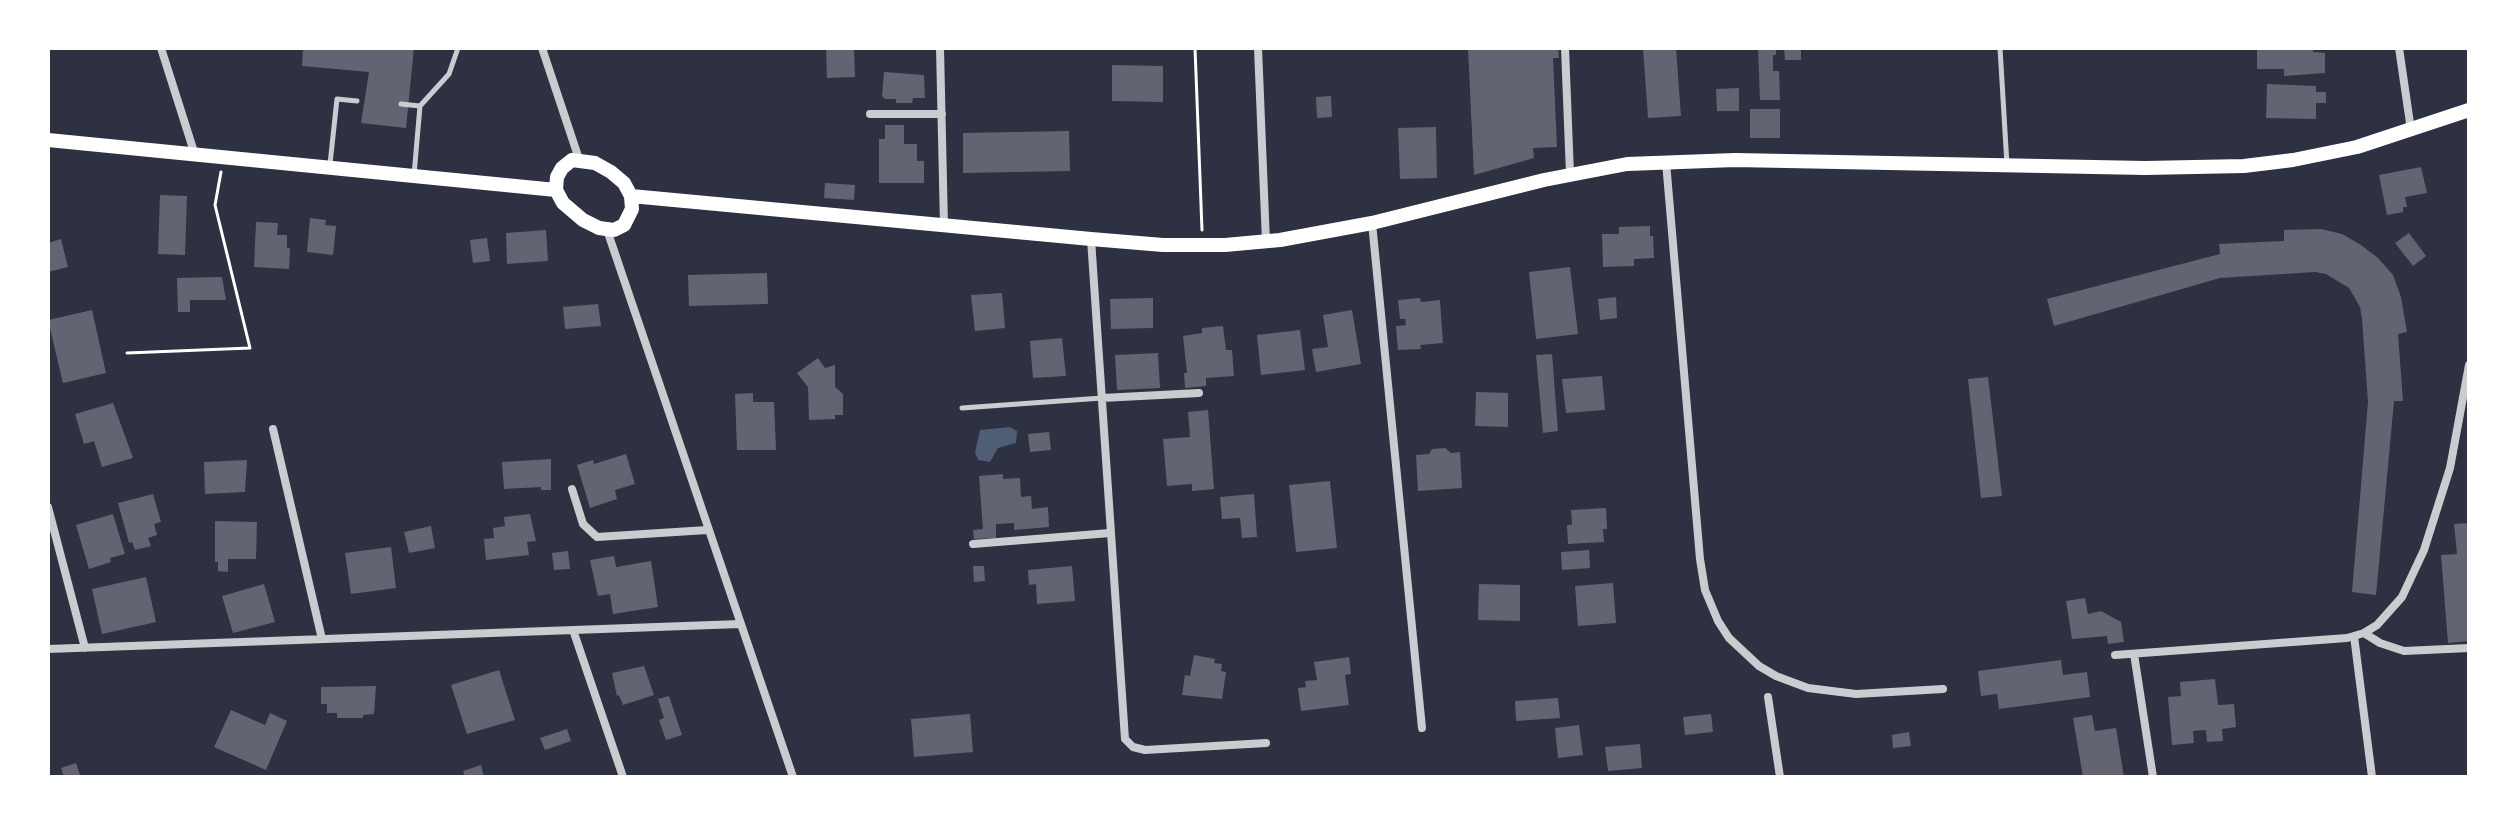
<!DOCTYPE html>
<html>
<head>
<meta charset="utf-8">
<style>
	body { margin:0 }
	#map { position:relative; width:2517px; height:825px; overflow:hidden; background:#2d3142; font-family:Manrope,sans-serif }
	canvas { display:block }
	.frame { position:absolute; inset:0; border:50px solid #fff; pointer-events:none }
</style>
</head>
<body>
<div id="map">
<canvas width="2517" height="825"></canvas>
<div class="frame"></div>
</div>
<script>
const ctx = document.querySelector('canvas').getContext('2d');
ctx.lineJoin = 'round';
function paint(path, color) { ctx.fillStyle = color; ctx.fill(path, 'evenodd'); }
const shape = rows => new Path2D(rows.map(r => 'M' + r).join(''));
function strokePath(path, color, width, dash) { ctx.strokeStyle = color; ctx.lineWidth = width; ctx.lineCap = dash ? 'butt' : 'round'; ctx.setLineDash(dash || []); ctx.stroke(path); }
paint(shape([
	[1010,427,1017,431,1016,443,998,448,990,462,978,460,975,452,980,430]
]), '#4f5d75');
paint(shape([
	[303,48,414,48,406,128,361,123,369,72,302,66],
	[826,48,854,48,855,77,827,78],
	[1468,48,1558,48,1559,58,1553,58,1557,147,1533,148,1534,158,1474,175],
	[1643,48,1676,48,1681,116,1648,118],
	[1758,48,1776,48,1776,55,1773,55,1773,71,1779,71,1780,100,1760,100],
	[1784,48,1801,48,1801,60,1785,60],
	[2257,48,2313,48,2313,52,2325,53,2325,73,2284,76,2284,69,2257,69],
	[1112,65,1163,66,1163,102,1112,101],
	[884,72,924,75,925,98,913,98,912,103,896,103,896,99,885,99,882,96],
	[2267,84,2316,86,2316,92,2326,92,2326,103,2316,103,2316,119,2266,118],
	[1739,88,1739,111,1717,111,1716,89],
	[1331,96,1332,117,1317,118,1316,97],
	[1750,109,1780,109,1780,138,1750,138],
	[885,125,904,125,904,144,917,144,917,161,924,161,924,183,879,183,879,139,885,139],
	[1436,127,1437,178,1400,179,1398,128],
	[1069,131,1070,171,963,173,963,133],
	[2421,167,2427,193,2405,197,2407,207,2403,207,2403,212,2387,215,2379,175],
	[825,183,855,185,854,200,824,198],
	[160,195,187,196,185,255,158,254],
	[310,218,326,220,325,225,336,226,333,255,307,252],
	[256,222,278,223,277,235,287,235,287,248,290,248,289,269,254,267],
	[1650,226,1650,236,1653,236,1654,258,1634,259,1634,266,1603,267,1602,234,1619,234,1619,227],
	[2321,229,2342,234,2361,245,2378,258,2393,275,2401,297,2407,332,2398,334,2403,401,2394,401,2376,595,2352,592,2368,402,2362,319,2360,307,2349,288,2326,274,2315,272,2220,278,2054,326,2047,299,2220,254,2219,244,2284,241,2284,230],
	[546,230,548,261,507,264,506,233],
	[2409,233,2426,256,2413,266,2395,243],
	[487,238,490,261,473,263,470,240],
	[61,239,68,267,48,272,48,243],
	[1570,267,1578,334,1536,339,1529,272],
	[767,273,768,304,689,306,688,275],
	[222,277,226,300,190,300,190,312,178,312,177,278],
	[1002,293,1005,328,975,331,971,295],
	[1616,297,1617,318,1600,320,1598,299],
	[1153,298,1153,328,1111,329,1110,299],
	[1420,298,1421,302,1440,300,1443,343,1420,345,1421,349,1398,350,1396,326,1406,325,1405,319,1400,319,1398,300],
	[598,304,601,326,565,329,563,307],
	[92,310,106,373,63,383,48,320],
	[1352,310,1361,364,1316,372,1312,349,1328,347,1323,315],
	[1223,326,1226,350,1232,350,1234,376,1206,378,1206,386,1185,388,1184,373,1187,373,1183,336,1202,333,1202,328],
	[1300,330,1305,370,1261,375,1257,335],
	[1062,338,1066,376,1033,378,1030,341],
	[1158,353,1160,388,1117,390,1115,355],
	[1552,354,1558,431,1543,433,1536,355],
	[818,358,825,368,835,365,835,387,843,394,843,415,835,415,835,419,809,420,808,387,797,373],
	[1602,376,1605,410,1566,413,1562,379],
	[1988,377,2002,496,1981,498,1968,379],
	[1476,392,1508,393,1508,427,1475,426],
	[753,393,753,402,774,402,776,450,737,450,735,394],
	[113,403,133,458,102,467,94,441,84,444,75,414],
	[1208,410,1214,489,1192,491,1192,484,1167,486,1163,439,1190,437,1188,412],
	[1049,432,1051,450,1030,452,1028,434],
	[1445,448,1451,453,1460,452,1462,488,1418,491,1416,455,1429,454,1432,449],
	[626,454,635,484,615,490,617,499,590,508,577,465,593,460,594,464],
	[551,459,551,490,541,490,541,487,504,489,502,462],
	[247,460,245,492,205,494,204,462],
	[1003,474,1003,479,1020,478,1021,497,1031,496,1032,509,1048,507,1049,527,1014,530,1014,523,996,524,996,538,974,539,973,530,983,529,979,476],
	[1330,481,1337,548,1296,552,1289,485],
	[153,494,161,522,154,524,157,535,148,538,151,546,135,550,132,542,129,543,118,503],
	[1254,494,1257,537,1242,538,1240,518,1222,519,1220,497],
	[1606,508,1607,529,1603,529,1604,542,1568,544,1567,525,1572,525,1571,510],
	[113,514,125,554,110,558,111,562,89,569,76,525],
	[530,514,536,541,527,542,529,555,486,560,484,539,494,538,493,528,505,526,504,517],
	[215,521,257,522,256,559,228,559,228,572,218,571,218,562,215,562],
	[2469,523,2469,641,2448,643,2441,555,2457,554,2454,524],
	[431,526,435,548,409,553,404,532],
	[391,547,396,588,351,594,345,553],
	[1589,550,1590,568,1562,570,1561,552],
	[568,551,570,569,554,570,552,553],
	[614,556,616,567,651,561,658,607,613,614,610,594,598,596,590,560],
	[973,566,984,566,985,581,974,582],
	[1072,566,1075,601,1037,604,1036,584,1029,585,1028,570],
	[146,577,156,622,102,634,92,589],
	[1613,583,1616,623,1578,626,1575,586],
	[264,584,275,622,233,633,222,596],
	[1479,584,1520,585,1520,621,1478,620],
	[2085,598,2088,614,2101,611,2121,622,2124,642,2108,644,2107,636,2072,639,2066,601],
	[1194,655,1215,659,1214,663,1222,664,1221,671,1226,672,1222,699,1182,695,1185,675,1190,676],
	[1349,657,1351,674,1345,675,1349,705,1301,711,1298,688,1306,687,1305,681,1317,680,1314,662],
	[2061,660,2063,675,2087,672,2090,697,1999,709,1997,694,1981,696,1978,671],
	[644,666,654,695,623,705,619,695,617,696,612,673],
	[499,670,515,720,467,734,451,685],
	[2215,679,2218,705,2234,704,2236,727,2222,729,2223,741,2207,742,2206,730,2193,731,2194,743,2172,745,2168,697,2181,696,2180,682],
	[376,686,374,714,363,715,363,718,337,718,337,713,327,713,327,704,321,704,321,687],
	[669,696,682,735,666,740,659,720,664,718,658,699],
	[1558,698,1560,718,1516,721,1515,701],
	[231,710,265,725,270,713,287,721,266,770,214,747],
	[970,714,973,752,914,757,911,719],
	[1711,714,1713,732,1685,735,1683,717],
	[2092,715,2095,731,2116,728,2124,777,2083,777,2073,718],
	[1579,725,1583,755,1558,758,1555,728],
	[567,729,571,741,545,750,540,738],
	[1909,732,1911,746,1893,748,1892,735],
	[1640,744,1642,768,1608,771,1605,747],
	[76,763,80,775,64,777,61,768],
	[481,765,484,777,465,777,463,771]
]), '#626471');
strokePath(shape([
	[1195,48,1202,230],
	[127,353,250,348,215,205,221,172]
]), '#fff', 3);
strokePath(shape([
	[2000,48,2007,165],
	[401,104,420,106,414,175],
	[420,106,449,74,458,48],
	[330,164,337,99,357,101],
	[962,408,1102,398]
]), '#caccd0', 5);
strokePath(shape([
	[161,48,195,155],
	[542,48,579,159],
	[940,48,944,226],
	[1258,48,1266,242],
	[1565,48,1570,174],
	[2399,48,2411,130],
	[870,114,942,114],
	[1666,162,1700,559,1705,590,1718,621,1729,638,1759,666,1776,676,1808,688,1856,694,1943,689],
	[1372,223,1422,728],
	[607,230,793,777],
	[1091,239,1125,739,1133,747,1145,750,1266,743],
	[1102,398,1199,393],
	[273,429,322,639],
	[572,489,583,524,597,537,707,530],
	[48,507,85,648],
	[973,544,1110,533],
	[573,630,623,777],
	[2364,633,2380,643,2404,651,2469,648],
	[2354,636,2372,777],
	[48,649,740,624],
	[2134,654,2153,777],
	[2115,655,2347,638,2364,633,2377,625,2402,597,2424,550,2450,468,2469,365],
	[1768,697,1780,777]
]), '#caccd0', 8);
strokePath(shape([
	[48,140,556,190],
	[572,160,595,163,611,172,624,183,631,196,632,209,624,225,614,230,599,228,583,220,563,203,556,190,557,177,562,168,572,160],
	[631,196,1091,239,1163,245,1225,245,1280,240,1372,223,1544,180,1627,164,1735,160,2145,168,2244,166,2293,160,2357,147,2469,110]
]), '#fff', 14);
</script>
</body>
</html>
